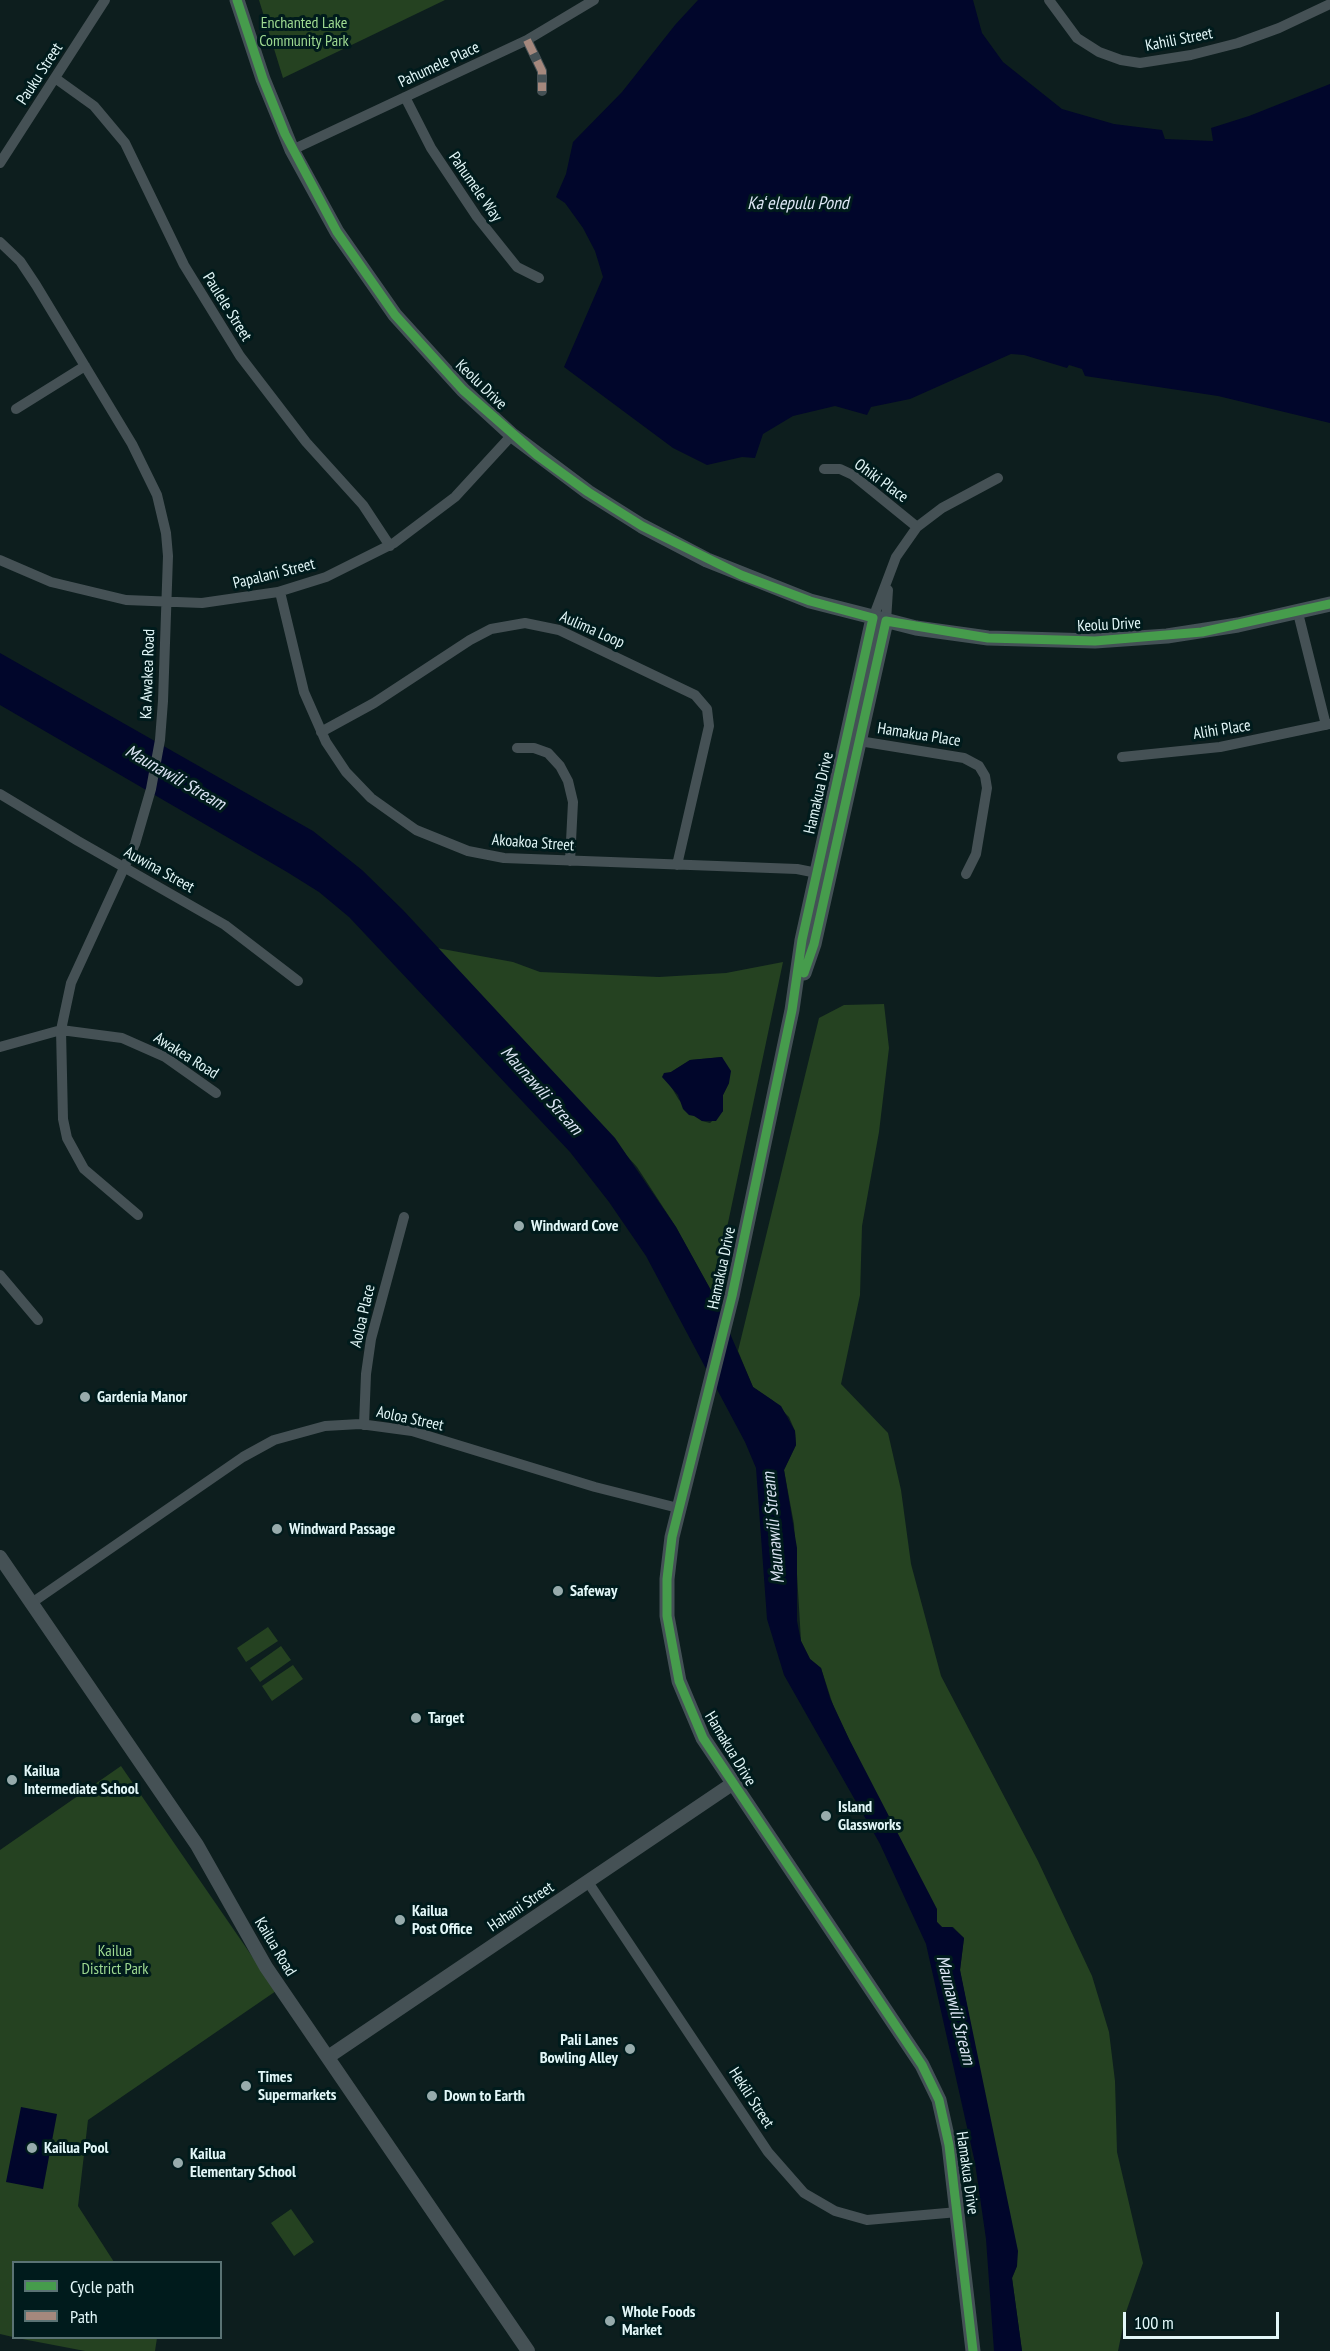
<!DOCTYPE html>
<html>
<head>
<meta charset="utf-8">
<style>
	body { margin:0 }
	#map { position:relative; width:1330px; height:2351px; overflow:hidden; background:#0d1e1e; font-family:"PT Sans Narrow",sans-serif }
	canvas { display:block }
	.legend { position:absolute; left:12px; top:2261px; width:210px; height:78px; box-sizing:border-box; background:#001b1c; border:2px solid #5a7374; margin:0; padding:8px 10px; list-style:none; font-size:18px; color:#e2f7f8 }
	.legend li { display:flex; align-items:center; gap:12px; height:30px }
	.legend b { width:30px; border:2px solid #5a7374 }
	.scale { position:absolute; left:1123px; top:2312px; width:156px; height:27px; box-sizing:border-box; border:3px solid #e2f7f8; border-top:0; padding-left:8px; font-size:18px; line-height:21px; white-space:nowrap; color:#e2f7f8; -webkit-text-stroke:4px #001b1c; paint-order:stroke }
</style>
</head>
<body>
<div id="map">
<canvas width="1330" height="2351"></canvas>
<ul class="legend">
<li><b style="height:8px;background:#469c4c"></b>Cycle path</li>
<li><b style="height:8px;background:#a5887d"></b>Path</li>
</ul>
<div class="scale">100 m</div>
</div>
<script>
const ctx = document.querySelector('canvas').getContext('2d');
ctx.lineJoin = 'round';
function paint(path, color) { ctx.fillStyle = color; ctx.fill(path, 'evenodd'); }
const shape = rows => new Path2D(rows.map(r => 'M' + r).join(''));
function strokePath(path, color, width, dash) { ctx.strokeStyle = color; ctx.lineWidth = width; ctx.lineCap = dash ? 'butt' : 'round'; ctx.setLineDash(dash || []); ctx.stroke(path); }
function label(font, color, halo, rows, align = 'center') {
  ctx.font = font + ' "PT Sans Narrow",sans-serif'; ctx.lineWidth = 6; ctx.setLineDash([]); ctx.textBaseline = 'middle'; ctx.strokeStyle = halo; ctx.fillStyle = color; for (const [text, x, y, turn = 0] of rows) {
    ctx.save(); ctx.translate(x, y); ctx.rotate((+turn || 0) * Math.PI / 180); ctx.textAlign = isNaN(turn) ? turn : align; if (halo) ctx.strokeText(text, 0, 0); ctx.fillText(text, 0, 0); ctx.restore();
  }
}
paint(shape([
	[259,0,445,0,283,78],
	[437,948,513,962,540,972,659,977,726,973,783,962,713,1294,676,1227,637,1167],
	[722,1057,729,1083,723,1095,723,1111,710,1123,702,1121,679,1100,667,1080,671,1072,690,1060],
	[884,1004,889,1048,879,1132,862,1226,860,1295,841,1384,888,1433,901,1490,911,1564,941,1676,1038,1861,1092,1976,1109,2032,1115,2081,1117,2152,1143,2263,1126,2312,1118,2351,1022,2351,1012,2278,1017,2266,960,1970,964,1938,953,1927,942,1927,937,1922,834,1708,821,1668,810,1659,801,1641,794,1524,784,1470,796,1445,795,1431,789,1417,772,1400,753,1387,738,1351,819,1018,844,1005],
	[268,1627,278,1641,246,1662,237,1648],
	[281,1646,291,1660,260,1682,250,1668],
	[293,1665,303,1679,272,1701,262,1686],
	[121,1766,276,1991,88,2120,78,2206,114,2262,14,2262,13,2337,0,2334,0,1850],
	[291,2209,314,2242,294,2256,271,2223],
	[17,2338,157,2338,155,2351,85,2351]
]), '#254221');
paint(shape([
	[698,0,973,0,982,33,1003,62,1062,109,1114,124,1162,130,1165,139,1213,141,1211,128,1249,116,1330,84,1330,423,1218,396,1085,376,1082,369,1069,365,1067,368,1024,355,1011,354,910,399,871,407,867,415,835,406,793,416,763,434,755,458,742,457,707,465,673,448,564,367,603,277,595,251,583,228,565,203,556,197,566,174,573,142,622,92,675,25],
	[0,653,313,831,362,870,403,910,615,1138,676,1227,713,1294,753,1387,781,1406,795,1431,796,1445,784,1470,797,1548,797,1621,801,1641,810,1659,821,1668,830,1698,849,1739,937,1909,937,1922,942,1927,952,1927,964,1938,960,1970,1018,2251,1017,2266,1012,2278,1022,2351,994,2351,986,2239,975,2163,926,1944,880,1844,784,1675,767,1619,756,1468,745,1442,646,1256,609,1202,570,1152,349,917,319,892,287,872,0,705],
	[722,1057,731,1071,729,1083,723,1095,723,1111,716,1121,702,1121,694,1116,689,1115,683,1109,678,1095,662,1077,664,1073,671,1072,690,1060],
	[21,2107,57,2114,43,2189,6,2182]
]), '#01062b');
strokePath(shape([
	[1049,0,1077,38,1099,52,1121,60,1140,63,1191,55,1238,43,1279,28,1330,4],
	[527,40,542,71,542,91],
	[55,78,94,106,125,143,184,265,240,356,306,442,363,505,390,546],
	[405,97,431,148,477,217,517,267,539,278],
	[292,150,527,40,594,0],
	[0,163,105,0],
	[0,242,20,261,36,285,132,444,157,495,166,533,168,556,163,701,160,740,151,789,135,844,71,983,61,1030,63,1119,67,1138,84,1169,138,1215],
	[16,409,85,366],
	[824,469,840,469,853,475,917,527],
	[0,560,51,582,126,600,202,603,278,592,326,577,394,543,455,497,512,435],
	[280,592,304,692,326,742,346,772,371,798,416,830,468,851,504,858,797,869,822,874],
	[1298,613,1326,725],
	[873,618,896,557,917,527,942,508,998,478],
	[886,621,888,590],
	[321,732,374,703,470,640,491,629,525,623,559,630,695,695,707,709,709,726,677,865],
	[853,740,964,758,979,766,985,776,987,788,976,854,966,874],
	[517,748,534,748,548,753,560,766,568,781,573,802,570,861],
	[1122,757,1220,747,1330,724],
	[0,794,78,841,225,925,298,981],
	[0,1047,61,1030,122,1038,165,1057,216,1093],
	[0,1275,38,1320],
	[364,1425,366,1374,371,1339,404,1217],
	[33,1602,243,1457,274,1440,325,1426,360,1424,412,1431,595,1487,678,1508],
	[588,1882,768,2152,804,2193,835,2211,867,2220,958,2212]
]), '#455155', 10);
strokePath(shape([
	[0,1557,197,1845,266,1967,528,2351],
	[328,2057,732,1784]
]), '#455155', 14);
strokePath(shape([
	[237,0,263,79,292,150,337,232,395,315,463,390,512,435,588,492,642,526,707,560,810,601,916,628,988,638,1095,641,1167,636,1238,625,1330,604],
	[873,618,802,940,792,1010,732,1296,672,1537,667,1579,667,1616,679,1681,703,1738,922,2065,939,2100,949,2145,973,2351],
	[804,973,814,944,886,621]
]), '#445156', 15);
strokePath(shape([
	[527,40,542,71,542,91]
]), '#a5887d', 8, [15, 8]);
strokePath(shape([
	[237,0,263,79,285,134,337,232,395,315,463,390,537,455,588,492,642,526,741,575,810,601,873,618,802,940,792,1010,732,1296,672,1537,667,1579,667,1616,679,1681,703,1738,922,2065,939,2100,949,2145,973,2351],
	[804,973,814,944,886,621,988,638,1095,641,1202,632,1330,604]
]), '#469c4c', 9);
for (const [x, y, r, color] of [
	[519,1226,6,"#97abac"],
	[85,1397,6,"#97abac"],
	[277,1529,6,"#97abac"],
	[558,1591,6,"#97abac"],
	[416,1718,6,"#97abac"],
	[12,1780,6,"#97abac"],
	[826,1816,6,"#97abac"],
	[400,1920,6,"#97abac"],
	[630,2049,6,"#97abac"],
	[246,2086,6,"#97abac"],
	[432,2096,6,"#97abac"],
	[32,2148,6,"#97abac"],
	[178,2163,6,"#97abac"],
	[610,2321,6,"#97abac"]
]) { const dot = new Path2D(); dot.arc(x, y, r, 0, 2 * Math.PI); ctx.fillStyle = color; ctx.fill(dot); strokePath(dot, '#001b1c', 2); }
label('16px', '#9dd991', '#001b1c', [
	["Enchanted Lake",304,23],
	["Community Park",304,41],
	["Kailua",115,1951],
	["District Park",115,1969]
]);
label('16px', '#e2f7f8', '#001b1c', [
	["Kahili Street",1179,40,-11],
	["Pahumele Place",439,65,-25],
	["Pauku Street",40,74,-57],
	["Pahumele Way",475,187,55],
	["Paulele Street",227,307,58],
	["Keolu Drive",481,385,44],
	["Ohiki Place",881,481,36],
	["Papalani Street",274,574,-14],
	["Keolu Drive",1109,625,-3],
	["Aulima Loop",592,630,24],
	["Ka Awakea Road",148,674,-88],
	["Alihi Place",1222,730,-9],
	["Hamakua Place",919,735,9],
	["Hamakua Drive",819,793,-77],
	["Akoakoa Street",533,843,4],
	["Auwina Street",159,870,29],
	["Awakea Road",186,1056,32],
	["Hamakua Drive",722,1268,-78],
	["Aoloa Place",363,1316,-77],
	["Aoloa Street",410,1419,12],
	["Hamakua Drive",730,1749,59],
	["Hahani Street",521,1907,-34],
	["Kailua Road",275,1947,59],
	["Hekili Street",751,2098,57],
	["Hamakua Drive",967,2173,82]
]);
label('bold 16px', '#e2f7f8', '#001b1c', [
	["Windward Cove",531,1226],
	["Gardenia Manor",97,1397],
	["Windward Passage",289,1529],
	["Safeway",570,1591],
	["Target",428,1718],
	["Kailua",24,1771],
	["Intermediate School",24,1789],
	["Island",838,1807],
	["Glassworks",838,1825],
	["Kailua",412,1911],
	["Post Office",412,1929],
	["Pali Lanes",618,2040,"right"],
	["Bowling Alley",618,2058,"right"],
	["Times",258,2077],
	["Supermarkets",258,2095],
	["Down to Earth",444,2096],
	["Kailua Pool",44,2148],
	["Kailua",190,2154],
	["Elementary School",190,2172],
	["Whole Foods",622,2312],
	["Market",622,2330]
], 'left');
label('italic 18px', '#dae4f3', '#001b1c', [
	["Kaʻelepulu Pond",798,204],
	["Maunawili Stream",175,778,30],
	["Maunawili Stream",541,1091,48],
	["Maunawili Stream",774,1528,-95],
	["Maunawili Stream",955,2010,76]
]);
</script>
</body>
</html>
